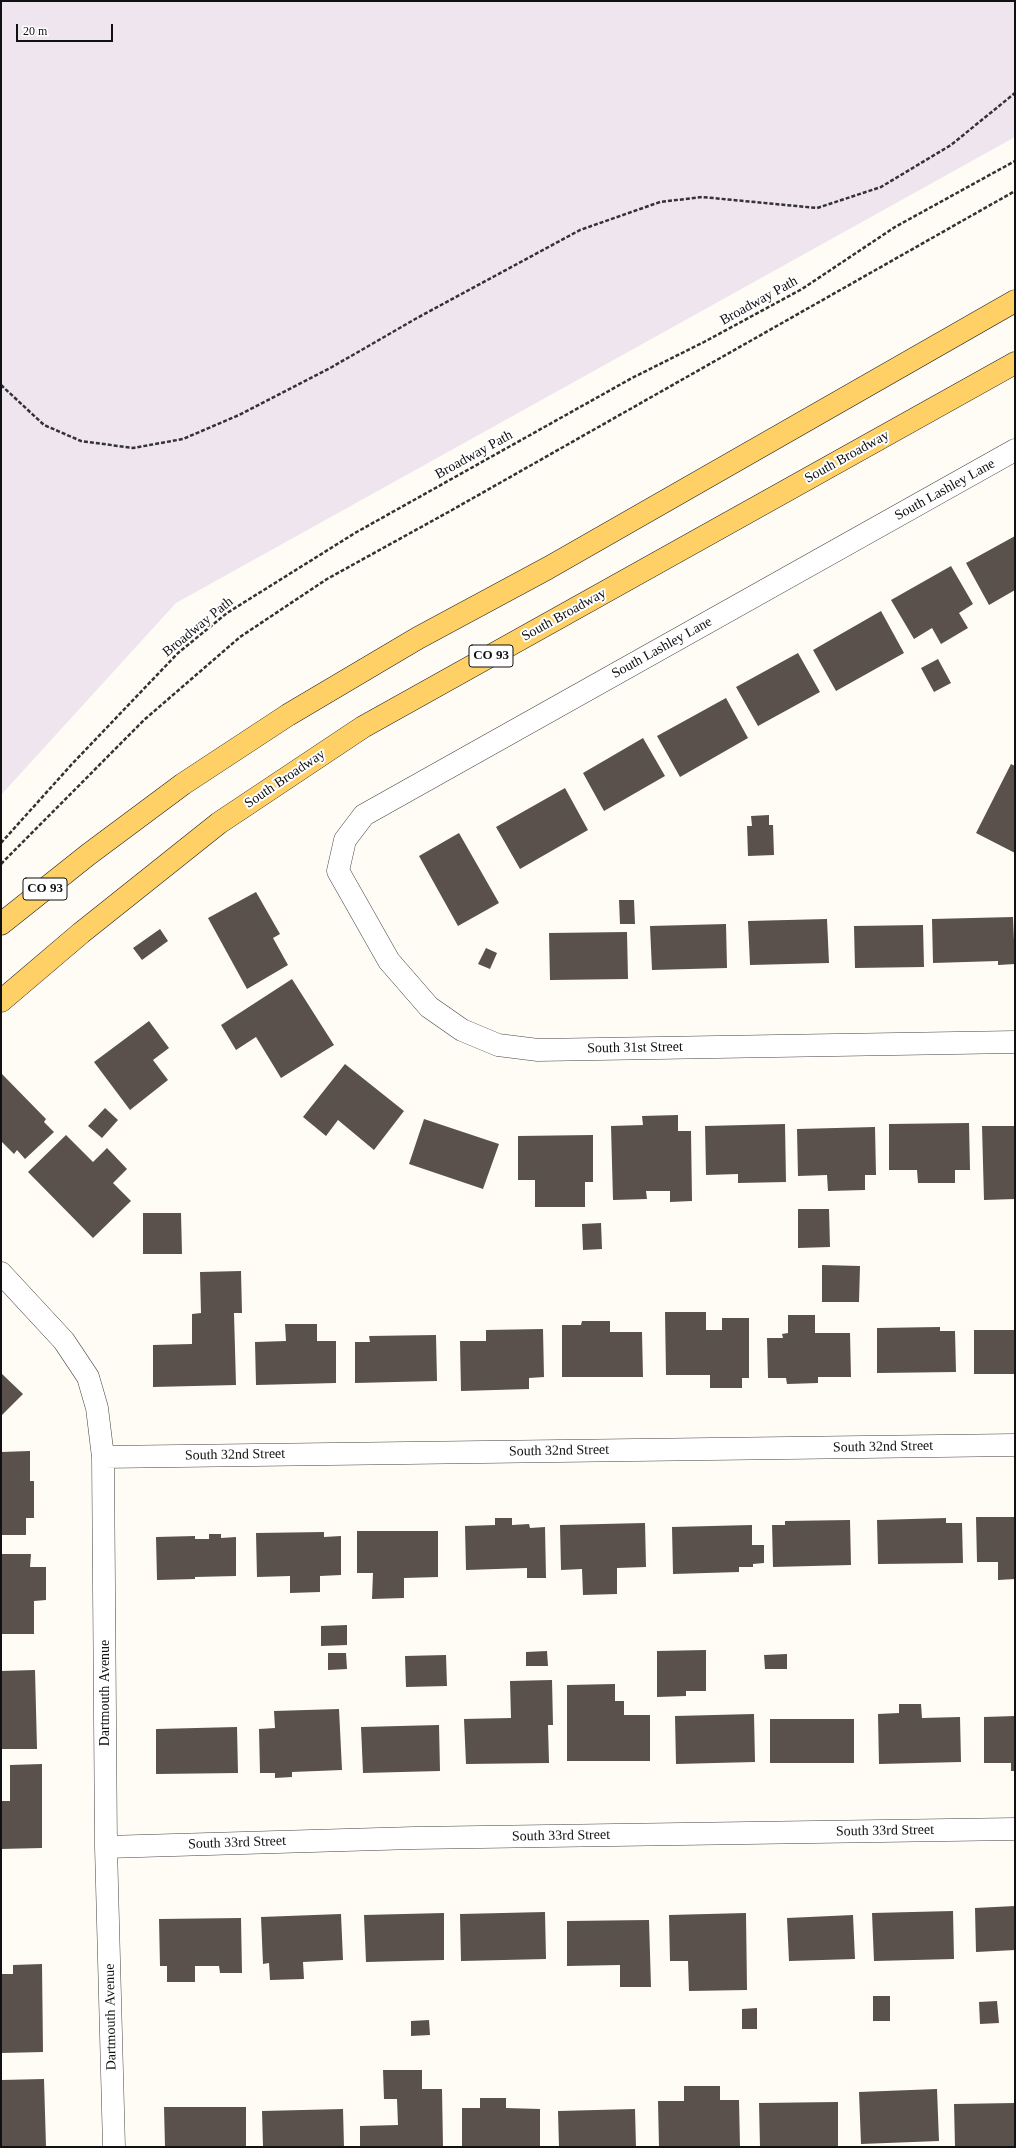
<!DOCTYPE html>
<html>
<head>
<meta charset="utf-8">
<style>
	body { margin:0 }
	#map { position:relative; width:1016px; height:2148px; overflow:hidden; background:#fffcf5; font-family:Georgia,serif }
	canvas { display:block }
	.frame { position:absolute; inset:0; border:2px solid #111; pointer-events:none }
	.scale { position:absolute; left:16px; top:24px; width:97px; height:18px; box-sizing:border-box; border:2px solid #111; border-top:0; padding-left:5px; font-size:12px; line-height:14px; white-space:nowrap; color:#111; -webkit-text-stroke:3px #fff; paint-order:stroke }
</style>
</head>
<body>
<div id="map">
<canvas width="1016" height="2148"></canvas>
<div class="frame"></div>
<div class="scale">20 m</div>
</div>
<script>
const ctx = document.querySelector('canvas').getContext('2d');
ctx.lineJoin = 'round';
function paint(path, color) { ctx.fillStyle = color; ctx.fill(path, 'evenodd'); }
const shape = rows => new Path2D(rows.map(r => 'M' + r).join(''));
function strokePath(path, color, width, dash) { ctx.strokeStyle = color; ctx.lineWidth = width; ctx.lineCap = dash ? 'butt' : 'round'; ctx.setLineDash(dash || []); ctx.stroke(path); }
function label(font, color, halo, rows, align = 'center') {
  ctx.font = font + ' Georgia,serif'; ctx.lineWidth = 4; ctx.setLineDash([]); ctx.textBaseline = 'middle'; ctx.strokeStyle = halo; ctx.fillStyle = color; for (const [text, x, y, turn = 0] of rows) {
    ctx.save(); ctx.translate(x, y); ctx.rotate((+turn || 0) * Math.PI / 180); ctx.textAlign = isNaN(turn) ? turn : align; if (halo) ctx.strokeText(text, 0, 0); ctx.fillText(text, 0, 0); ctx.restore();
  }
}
paint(shape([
	[1,1,1015,1,1015,137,176,603,1,795]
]), '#eee5ef');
paint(shape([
	[1015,536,1015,590,989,605,966,563],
	[951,566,973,604,959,613,968,628,941,644,932,628,914,639,891,600],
	[881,611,904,653,836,691,813,650],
	[798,653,820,692,758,726,736,687],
	[938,659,951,683,934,692,921,668],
	[726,698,748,738,680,777,657,736],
	[643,738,665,776,604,811,583,773],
	[1011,764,1015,766,1015,853,976,833],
	[565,788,588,830,520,869,496,827],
	[769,815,769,825,773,825,774,855,748,856,747,826,752,826,751,816],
	[459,833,499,903,458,926,419,856],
	[256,892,280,934,273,938,288,965,247,989,208,918],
	[619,900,634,900,635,924,620,924],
	[1013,917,1015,964,998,965,998,961,933,963,932,919],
	[827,919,829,963,750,965,748,921],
	[726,924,727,968,652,970,650,926],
	[923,925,924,967,855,968,854,926],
	[160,929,168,941,142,960,133,948],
	[627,932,628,979,550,980,549,933],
	[486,948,497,953,490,969,478,964],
	[292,979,334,1045,281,1078,256,1037,236,1050,221,1025],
	[149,1021,169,1048,153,1060,168,1080,130,1110,94,1062],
	[345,1064,404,1111,374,1150,338,1120,326,1136,303,1117],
	[1,1073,46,1119,44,1122,54,1132,25,1159,17,1150,14,1154,1,1141],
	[105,1108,118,1120,102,1138,88,1126],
	[678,1115,678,1131,691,1131,692,1201,670,1202,670,1191,646,1191,647,1199,613,1200,611,1126,643,1125,642,1116],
	[424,1119,499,1144,483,1189,409,1164],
	[969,1123,970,1170,955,1170,955,1183,918,1183,917,1170,889,1170,889,1124],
	[785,1124,786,1182,738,1183,738,1174,706,1175,705,1126],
	[982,1126,1015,1126,1015,1199,984,1200],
	[875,1127,876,1175,865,1175,865,1190,828,1191,827,1175,798,1176,797,1129],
	[66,1135,93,1162,107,1148,127,1169,113,1183,131,1201,93,1238,28,1172],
	[593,1135,593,1182,585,1182,585,1207,535,1207,535,1180,518,1180,518,1136],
	[798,1209,829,1209,830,1247,798,1248],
	[143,1213,181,1213,182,1254,143,1254],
	[601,1223,602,1249,583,1250,582,1224],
	[822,1265,860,1266,859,1302,822,1302],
	[241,1271,242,1313,234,1313,236,1385,153,1387,153,1345,192,1344,192,1314,201,1313,200,1272],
	[665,1312,706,1312,706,1330,722,1330,722,1318,749,1318,749,1378,742,1378,742,1388,710,1388,710,1375,666,1375],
	[788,1315,815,1315,815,1333,850,1333,851,1377,818,1377,818,1383,787,1384,786,1378,768,1378,767,1338,783,1338,782,1334,788,1333],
	[582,1321,610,1321,610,1332,642,1332,643,1377,562,1377,562,1325,581,1325],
	[285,1324,317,1324,317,1341,336,1341,336,1383,256,1385,255,1342,286,1341],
	[940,1327,940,1331,955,1331,956,1372,877,1373,877,1328],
	[543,1329,544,1377,529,1378,529,1389,461,1391,460,1341,486,1341,486,1330],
	[974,1330,1015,1330,1015,1374,974,1374],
	[436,1335,437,1381,355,1383,355,1342,370,1342,369,1336],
	[1,1373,23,1394,1,1416],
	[30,1451,30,1481,34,1481,34,1518,26,1518,26,1535,1,1535,1,1452],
	[976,1517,1015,1517,1015,1579,998,1580,998,1562,977,1562],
	[495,1518,512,1518,512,1525,529,1524,530,1528,545,1527,546,1578,527,1578,527,1568,466,1570,465,1526,495,1525],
	[946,1518,946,1523,962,1523,963,1563,878,1564,877,1520],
	[850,1520,851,1565,773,1567,772,1525,785,1525,785,1521],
	[645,1523,646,1567,617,1568,617,1594,583,1595,582,1569,561,1570,560,1525],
	[752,1525,752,1545,764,1545,764,1563,753,1564,753,1567,739,1567,739,1572,673,1574,672,1527],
	[357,1531,438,1531,438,1577,404,1578,404,1598,372,1599,373,1573,357,1573],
	[324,1532,324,1537,341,1536,341,1575,320,1576,320,1592,290,1593,290,1576,257,1577,256,1533],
	[209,1534,221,1534,221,1538,236,1537,236,1576,195,1577,195,1579,157,1580,156,1537,195,1536,195,1539,209,1539],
	[1,1554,31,1554,30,1567,46,1567,46,1600,34,1601,34,1634,1,1634],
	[347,1625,347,1645,321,1646,321,1626],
	[706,1650,706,1691,686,1691,686,1696,657,1697,657,1651],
	[547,1651,548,1666,526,1666,526,1652],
	[328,1653,346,1653,347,1669,328,1670],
	[787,1654,787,1669,765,1669,764,1655],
	[446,1655,447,1686,406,1687,405,1656],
	[35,1670,37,1749,1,1749,1,1671],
	[552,1680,553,1725,548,1725,549,1763,466,1764,464,1719,511,1718,510,1681],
	[615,1684,615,1701,624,1701,624,1715,650,1715,650,1761,567,1761,567,1685],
	[899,1704,921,1704,922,1718,960,1717,961,1762,879,1764,878,1714,899,1713],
	[339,1709,342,1770,292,1772,292,1777,275,1778,275,1773,260,1773,259,1729,275,1728,274,1711],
	[754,1714,755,1762,676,1764,675,1716],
	[1015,1716,1015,1771,1011,1771,1011,1763,984,1763,984,1717],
	[770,1719,854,1719,854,1763,770,1763],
	[439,1725,440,1771,363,1773,361,1727],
	[237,1727,238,1773,156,1774,156,1729],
	[42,1764,42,1848,1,1849,1,1801,10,1801,10,1765],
	[1015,1906,1015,1950,976,1952,975,1908],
	[953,1911,954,1959,874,1961,872,1913],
	[545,1912,546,1959,461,1961,460,1914],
	[444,1913,444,1960,366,1962,364,1915],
	[746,1913,747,1990,689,1991,688,1961,670,1961,669,1915],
	[341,1914,343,1960,303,1962,304,1979,270,1980,269,1963,263,1964,261,1917],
	[853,1915,855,1959,789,1961,787,1918],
	[241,1918,242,1973,220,1973,219,1966,195,1966,195,1982,167,1982,167,1966,160,1966,159,1919],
	[649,1920,651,1987,620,1987,620,1965,567,1966,567,1921],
	[42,1964,43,2052,1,2053,1,1974,13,1974,13,1965],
	[873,1996,890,1996,890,2021,873,2021],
	[997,2001,999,2023,980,2024,979,2002],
	[757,2008,757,2029,742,2029,742,2009],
	[429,2020,430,2035,411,2036,411,2021],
	[383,2070,422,2070,422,2089,442,2089,443,2147,360,2147,360,2126,398,2125,397,2099,384,2099],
	[44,2079,46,2147,1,2147,1,2080],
	[684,2086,720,2086,720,2100,739,2100,740,2147,659,2147,658,2101,684,2101],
	[937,2089,939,2141,861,2144,859,2092],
	[480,2098,506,2098,506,2108,540,2109,540,2147,462,2147,462,2108,480,2108],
	[838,2102,838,2147,760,2147,759,2103],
	[1015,2103,1015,2147,955,2147,954,2104],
	[164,2107,246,2107,246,2147,165,2147],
	[343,2109,344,2147,263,2147,262,2111],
	[635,2109,636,2147,559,2147,558,2111]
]), '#5a514c');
const minor = shape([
	[1015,450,364,815,345,840,338,871,389,961,429,1007,462,1030,498,1045,538,1050,1015,1042],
	[1,1273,64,1341,88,1377,97,1408,103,1457,106,1847,114,2147],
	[103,1457,1015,1445],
	[106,1847,414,1838,1015,1829]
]);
const major = shape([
	[1,924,89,854,183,784,288,715,418,638,548,568,1015,301],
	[1,1001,81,933,219,823,363,727,1015,363]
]);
strokePath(minor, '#444', 23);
strokePath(major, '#222', 23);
strokePath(shape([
	[1,385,44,425,81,441,133,448,183,439,239,415,332,367,417,318,580,230,660,202,702,197,817,208,881,187,951,145,1015,93],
	[1,843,72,764,178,653,227,613,355,533,632,378,704,342,802,289,895,227,1015,161],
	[1,864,144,720,240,637,327,579,452,510,1015,191]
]), '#333', 2.5, [4, 2]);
strokePath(minor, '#fff', 22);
strokePath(major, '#fed065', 22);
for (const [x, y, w] of [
	[491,656,44],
	[45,889,44]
]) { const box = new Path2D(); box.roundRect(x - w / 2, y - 11, w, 22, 3); ctx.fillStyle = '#fff'; ctx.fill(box); strokePath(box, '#111', 1); }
label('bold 13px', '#111', null, [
	["CO 93",491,656],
	["CO 93",45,889]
]);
label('14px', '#111', '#fff', [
	["Broadway Path",759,301,-29],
	["Broadway Path",474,455,-29],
	["South Broadway",847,457,-29],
	["South Lashley Lane",945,490,-29],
	["South Broadway",564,615,-29],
	["Broadway Path",198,627,-39],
	["South Lashley Lane",662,648,-29],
	["South Broadway",285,779,-34],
	["South 31st Street",635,1048,-1],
	["South 32nd Street",883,1447,-1],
	["South 32nd Street",559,1451,-1],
	["South 32nd Street",235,1455,-1],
	["Dartmouth Avenue",105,1693,-90],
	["South 33rd Street",885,1831,-1],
	["South 33rd Street",561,1836,-1],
	["South 33rd Street",237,1843,-2],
	["Dartmouth Avenue",111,2017,-91]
]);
</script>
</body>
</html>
